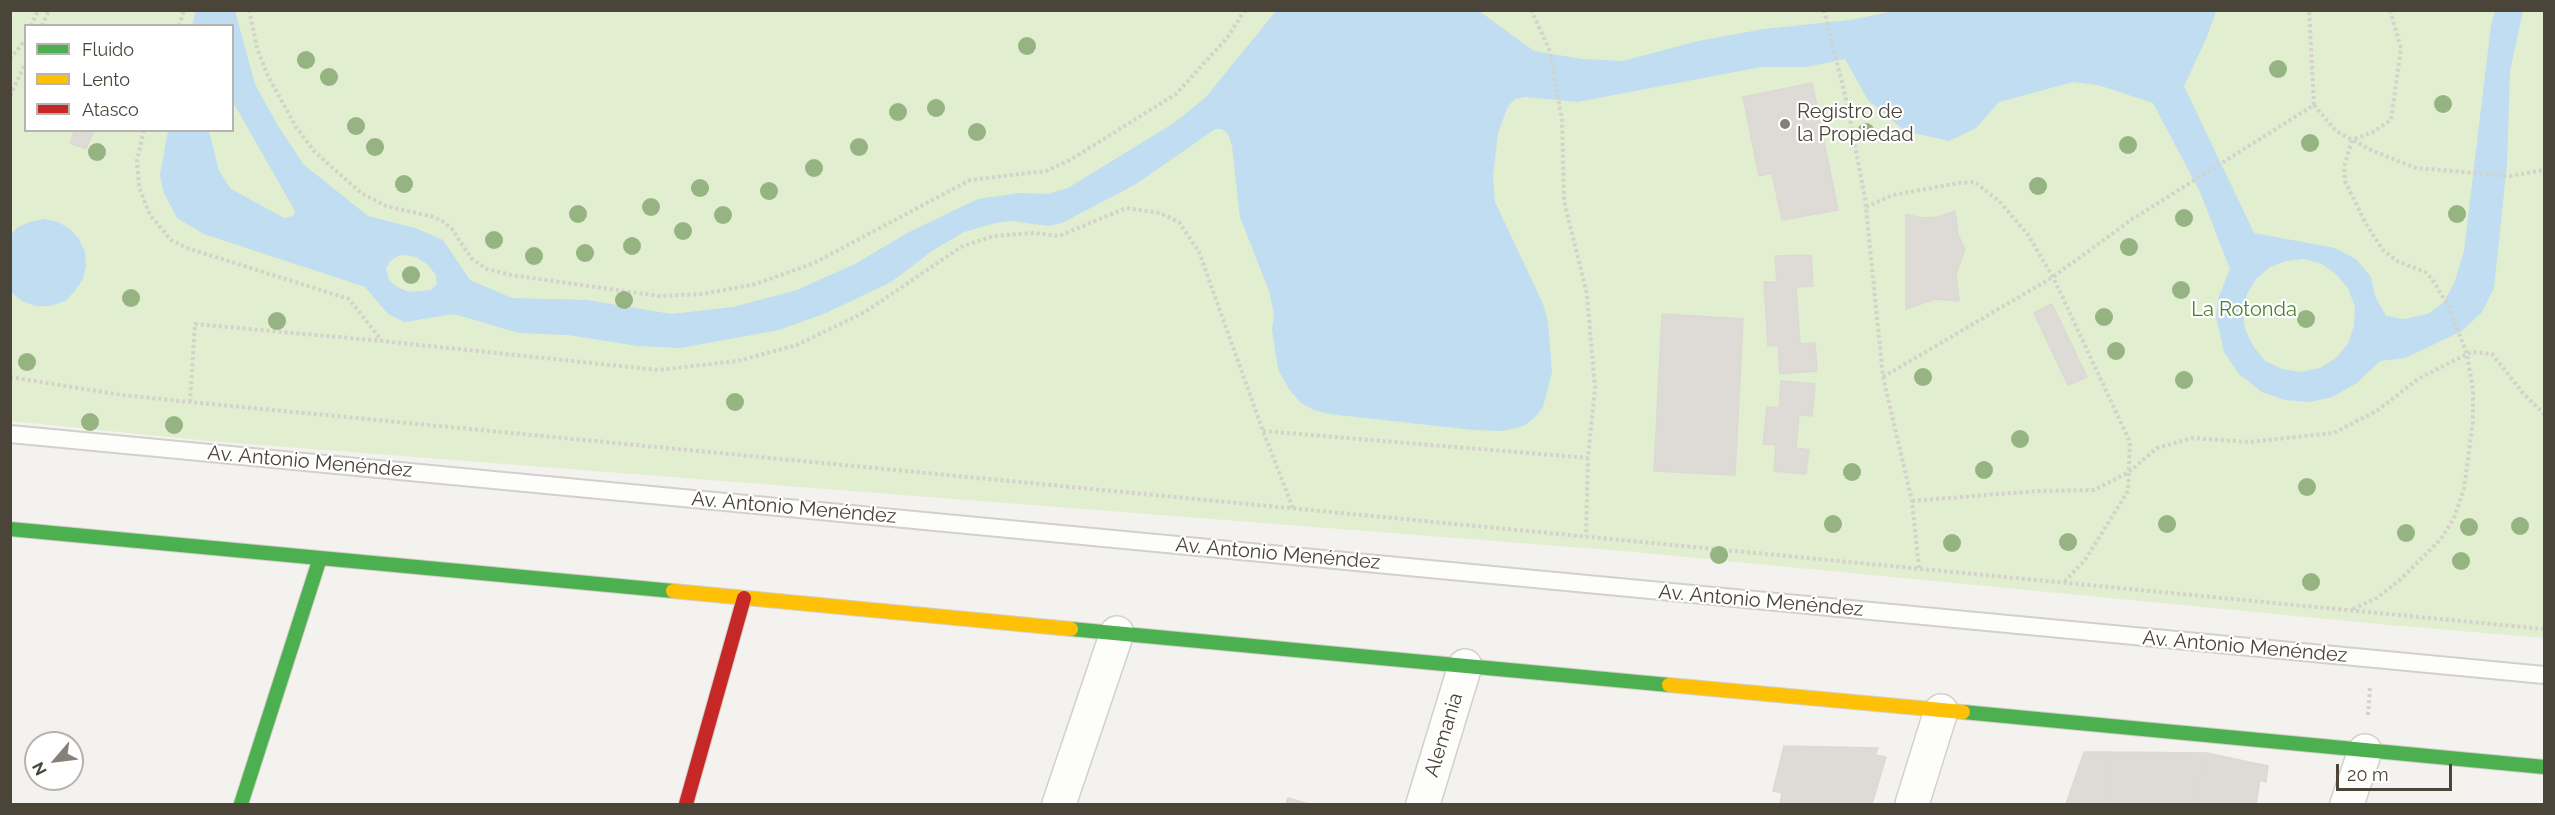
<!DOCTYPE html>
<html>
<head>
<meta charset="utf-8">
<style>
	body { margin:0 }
	#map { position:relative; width:2555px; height:815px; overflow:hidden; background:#f4f2ee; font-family:Raleway,sans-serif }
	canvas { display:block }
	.frame { position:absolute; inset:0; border:12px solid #4b4439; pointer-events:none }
	.legend { position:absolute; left:24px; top:24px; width:210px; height:108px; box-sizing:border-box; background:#fff; border:2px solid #b7b4b0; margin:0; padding:8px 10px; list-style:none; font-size:18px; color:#4b4439 }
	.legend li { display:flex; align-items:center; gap:12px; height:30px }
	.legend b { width:30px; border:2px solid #b7b4b0 }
	.north { position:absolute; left:24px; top:731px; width:60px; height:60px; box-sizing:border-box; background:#fff; border:2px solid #b7b4b0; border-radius:50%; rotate:242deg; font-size:16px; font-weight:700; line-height:24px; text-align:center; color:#4b4439 }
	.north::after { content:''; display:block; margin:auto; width:21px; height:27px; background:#868178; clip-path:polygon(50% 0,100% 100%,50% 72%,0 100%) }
	.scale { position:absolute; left:2336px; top:764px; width:116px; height:27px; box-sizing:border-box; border:3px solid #4b4439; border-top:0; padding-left:8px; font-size:18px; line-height:21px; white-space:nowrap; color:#4b4439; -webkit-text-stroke:4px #fff; paint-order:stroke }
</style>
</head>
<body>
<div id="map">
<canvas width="2555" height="815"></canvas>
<div class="frame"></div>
<ul class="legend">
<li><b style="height:8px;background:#4caf50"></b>Fluido</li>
<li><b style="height:8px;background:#ffc107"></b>Lento</li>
<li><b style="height:8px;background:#c62828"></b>Atasco</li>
</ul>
<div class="north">N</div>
<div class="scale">20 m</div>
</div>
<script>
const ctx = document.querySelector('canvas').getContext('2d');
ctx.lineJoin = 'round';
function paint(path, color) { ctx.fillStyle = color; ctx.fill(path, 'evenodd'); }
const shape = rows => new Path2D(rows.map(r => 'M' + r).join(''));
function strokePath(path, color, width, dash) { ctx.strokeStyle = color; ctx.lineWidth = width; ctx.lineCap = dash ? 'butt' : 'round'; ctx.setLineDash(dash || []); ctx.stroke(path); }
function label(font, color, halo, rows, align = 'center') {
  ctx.font = font + ' Raleway,sans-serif'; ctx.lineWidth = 4.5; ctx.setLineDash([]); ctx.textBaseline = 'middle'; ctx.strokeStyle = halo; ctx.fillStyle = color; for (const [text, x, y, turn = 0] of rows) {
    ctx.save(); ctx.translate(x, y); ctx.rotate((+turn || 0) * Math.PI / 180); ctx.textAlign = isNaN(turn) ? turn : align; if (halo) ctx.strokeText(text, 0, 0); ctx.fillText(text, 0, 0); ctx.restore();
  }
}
paint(shape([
	[11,11,2544,11,2544,638,2389,625,1623,551,209,441,11,421],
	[26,26,232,26,232,130,26,130]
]), '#e1eecf');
paint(shape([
	[196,11,235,11,255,84,277,124,303,164,368,216,415,228,443,240,470,280,512,298,587,300,671,314,733,307,797,290,855,264,909,232,978,199,1020,193,1048,194,1068,188,1174,123,1206,97,1276,11,1479,11,1534,51,1582,59,1623,61,1698,41,1764,29,1850,20,1894,11,2216,11,2206,39,2184,86,2254,233,2335,248,2356,259,2371,277,2375,296,2386,316,2404,319,2428,314,2443,303,2454,284,2464,251,2491,25,2495,11,2523,11,2510,71,2507,164,2494,288,2482,312,2462,331,2405,358,2380,361,2357,383,2332,397,2310,402,2285,400,2262,392,2239,374,2224,352,2216,316,2218,299,2230,269,2200,192,2153,103,2098,85,2073,82,1999,102,1976,128,1949,141,1905,131,1868,100,1845,59,1806,67,1761,67,1577,102,1526,97,1515,99,1508,106,1498,133,1493,177,1495,202,1543,304,1548,322,1552,372,1543,407,1535,417,1524,426,1502,431,1474,430,1329,414,1314,410,1301,403,1289,389,1278,369,1272,330,1274,314,1269,291,1240,217,1232,146,1228,134,1222,129,1215,129,1208,134,1136,184,1062,223,1048,226,1012,221,995,223,964,232,932,251,891,282,826,313,779,330,680,348,638,346,568,335,519,333,454,314,405,322,388,314,365,287,204,234,177,218,164,193,160,175,168,131,209,131,219,171,231,189,284,218,293,216,295,211,233,102,232,26,192,25],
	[405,255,416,257,427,264,436,275,437,284,431,290,409,292,397,287,389,280,386,269,390,261,398,256],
	[2304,259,2322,264,2336,274,2348,288,2355,307,2354,326,2348,344,2336,358,2320,368,2301,372,2282,369,2265,361,2253,346,2245,329,2243,311,2247,294,2256,279,2270,267,2286,261],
	[44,219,58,222,70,229,79,239,85,252,86,266,83,279,75,291,65,301,51,306,36,306,22,301,11,292,11,235,18,227,30,222]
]), '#c0ddf1');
const building = shape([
	[1812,83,1838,210,1782,220,1772,173,1759,176,1743,97,1812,83],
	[75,130,94,130,86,149,70,143,75,130],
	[1955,211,1958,235,1965,249,1956,274,1959,301,1935,299,1906,309,1906,214,1921,218,1938,217,1955,211],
	[1811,255,1813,286,1796,287,1800,344,1815,343,1817,371,1780,374,1778,345,1768,346,1764,282,1777,282,1775,256,1811,255],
	[2052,304,2087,377,2068,385,2034,313,2052,304],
	[1662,314,1743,319,1735,475,1654,471,1662,314],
	[1781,381,1815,384,1812,416,1799,415,1796,448,1809,450,1806,474,1774,471,1776,445,1763,444,1767,407,1779,408,1781,381],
	[1784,746,1878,748,1875,755,1886,757,1872,804,1780,804,1782,793,1773,791,1784,746],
	[2084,752,2111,752,2108,804,2066,804,2084,752],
	[2111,752,2207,753,2193,804,2108,804,2111,752],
	[2207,753,2268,766,2266,782,2260,780,2256,804,2193,804,2207,753],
	[1288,798,1309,804,1286,804,1288,798]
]);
paint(building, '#dedbd6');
strokePath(building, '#dcd9d4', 1.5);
const lane = shape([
	[10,434,2544,675]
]);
const street = shape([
	[1059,804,1117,633],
	[1423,804,1465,666],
	[1912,804,1941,711],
	[2347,804,2365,751]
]);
const fast = shape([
	[10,529,673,591],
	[1071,629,1669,685],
	[1963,712,2544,767],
	[241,804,320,558]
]);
const slow = shape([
	[673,591,1071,629],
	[1669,685,1963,712]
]);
const jam = shape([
	[686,804,744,598]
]);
strokePath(lane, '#d2d0cb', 20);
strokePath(street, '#d2d0cb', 36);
strokePath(fast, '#d3cfc5', 16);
strokePath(slow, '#d3cfc5', 16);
strokePath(jam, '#d3cfc5', 16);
strokePath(shape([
	[249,10,257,48,267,74,296,127,314,151,361,193,386,206,434,217,444,222,452,229,471,258,487,269,511,275,659,296,702,294,756,284,814,263,970,180,1046,171,1070,160,1176,94,1227,38,1245,10],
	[1531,10,1550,51,1562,120,1564,201,1587,294,1595,388,1588,458,1586,536],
	[1824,10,1846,99,1865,198,1883,377,1912,501,1919,568],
	[31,26,38,10],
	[42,26,49,10],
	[179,26,184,10],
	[10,59,26,39],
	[10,96,26,62],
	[2314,105,2336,131,2373,151,2416,168,2510,176,2544,170],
	[144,130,137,160,139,187,150,215,171,240,187,248,349,299,382,341,658,370,737,361,797,345,865,312,961,247,993,236,1034,233,1059,236,1126,208,1160,213,1179,222,1199,252,1263,431,1293,508],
	[1866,207,1893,195,1959,183,1975,182,2001,203,2028,235,2053,277,2130,442,2128,491,2085,560,2064,582],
	[10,377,122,395,190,402,2544,629],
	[1883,377,2053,277,2131,220,2314,105,2309,10],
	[190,402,195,324,382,341],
	[1263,431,1588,458],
	[1912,501,2037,491,2094,490,2129,472,2157,448,2192,438,2249,442,2334,433,2378,410,2418,379,2471,352,2492,354,2523,393,2544,414],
	[2353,609,2377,598,2401,579,2441,539,2454,518,2464,489,2473,421,2473,390,2467,354,2449,307,2432,279,2425,272,2397,261,2383,250,2366,224,2345,181,2344,167,2352,140,2373,132,2391,120,2401,48,2390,10],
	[2368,715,2370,687]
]), '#d3d2cc', 4, [3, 3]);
strokePath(lane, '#fdfdfc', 16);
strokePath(street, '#fdfdfc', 33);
strokePath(fast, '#4caf50', 14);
strokePath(slow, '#ffc107', 14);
strokePath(jam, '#c62828', 14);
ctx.fillStyle = '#96b382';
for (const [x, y] of [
	[1027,46],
	[306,60],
	[2278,69],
	[329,77],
	[2443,104],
	[936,108],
	[898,112],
	[356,126],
	[977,132],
	[1866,132],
	[2310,143],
	[2128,145],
	[375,147],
	[859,147],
	[97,152],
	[814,168],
	[404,184],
	[2038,186],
	[700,188],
	[769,191],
	[651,207],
	[578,214],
	[2457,214],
	[723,215],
	[2184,218],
	[683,231],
	[494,240],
	[632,246],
	[2129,247],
	[585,253],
	[534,256],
	[411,275],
	[2181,290],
	[131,298],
	[624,300],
	[2104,317],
	[2306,319],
	[277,321],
	[2116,351],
	[27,362],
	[1923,377],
	[2184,380],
	[735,402],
	[90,422],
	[174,425],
	[2020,439],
	[1984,470],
	[1852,472],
	[2307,487],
	[1833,524],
	[2167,524],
	[2520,526],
	[2469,527],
	[2406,533],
	[2068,542],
	[1952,543],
	[1719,555],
	[2461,561],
	[2311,582]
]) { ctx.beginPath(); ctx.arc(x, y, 9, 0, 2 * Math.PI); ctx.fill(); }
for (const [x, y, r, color] of [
	[1785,124,6,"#868178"]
]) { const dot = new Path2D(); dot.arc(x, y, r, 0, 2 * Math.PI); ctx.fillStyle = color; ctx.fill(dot); strokePath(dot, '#fff', 2); }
label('20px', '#4b4439', '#fff', [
	["Registro de",1797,112],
	["la Propiedad",1797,135]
], 'left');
label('20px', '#4a7f2a', '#fff', [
	["La Rotonda",2244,310]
]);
label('20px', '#4b4439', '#fff', [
	["Av. Antonio Menéndez",310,462,5],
	["Av. Antonio Menéndez",794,508,5],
	["Av. Antonio Menéndez",1278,554,5],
	["Av. Antonio Menéndez",1761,601,5],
	["Av. Antonio Menéndez",2245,647,5],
	["Alemania",1444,735,-73]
]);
</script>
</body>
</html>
